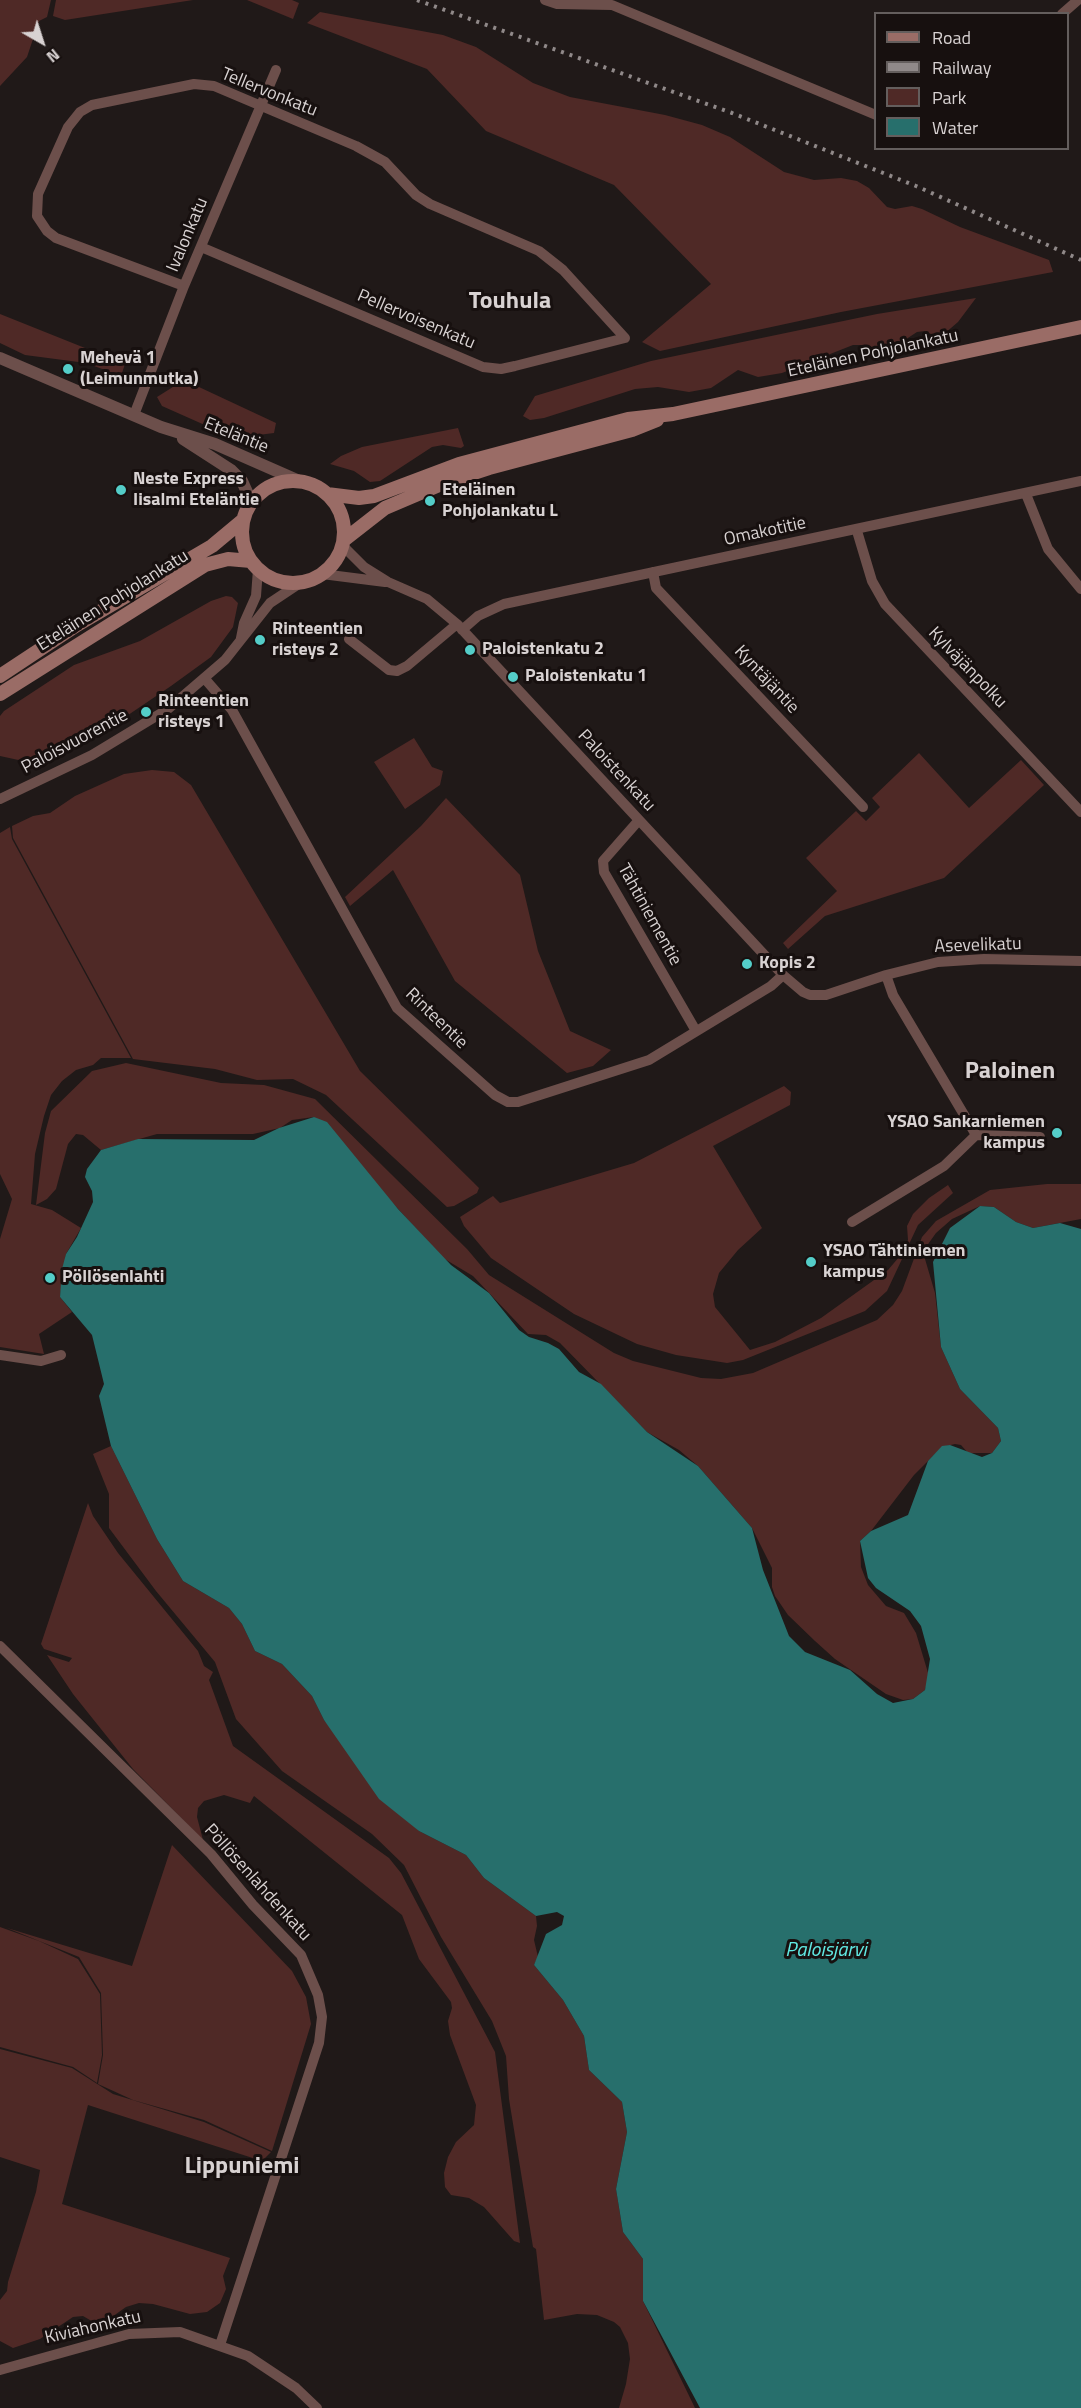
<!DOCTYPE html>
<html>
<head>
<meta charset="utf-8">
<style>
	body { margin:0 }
	#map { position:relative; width:1081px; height:2408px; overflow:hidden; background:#201918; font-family:"Titillium Web",sans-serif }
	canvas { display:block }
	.legend { position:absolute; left:874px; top:12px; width:195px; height:138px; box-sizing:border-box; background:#17100f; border:2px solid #645e5d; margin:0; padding:8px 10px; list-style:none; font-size:18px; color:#d8d2d2 }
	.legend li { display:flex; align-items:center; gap:12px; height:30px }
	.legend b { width:30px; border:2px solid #645e5d }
	.north { position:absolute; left:12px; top:12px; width:60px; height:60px; -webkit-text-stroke:4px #17100f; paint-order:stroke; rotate:141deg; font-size:16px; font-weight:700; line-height:24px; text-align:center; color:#d8d2d2 }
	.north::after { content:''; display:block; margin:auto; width:21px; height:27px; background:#d8d2d2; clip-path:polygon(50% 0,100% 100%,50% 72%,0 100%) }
</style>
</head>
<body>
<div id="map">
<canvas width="1081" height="2408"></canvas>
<ul class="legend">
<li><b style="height:8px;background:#9a6c66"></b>Road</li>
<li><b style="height:8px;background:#908989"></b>Railway</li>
<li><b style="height:16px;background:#4f2926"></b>Park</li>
<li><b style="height:16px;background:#276f6c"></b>Water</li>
</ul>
<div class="north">N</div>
</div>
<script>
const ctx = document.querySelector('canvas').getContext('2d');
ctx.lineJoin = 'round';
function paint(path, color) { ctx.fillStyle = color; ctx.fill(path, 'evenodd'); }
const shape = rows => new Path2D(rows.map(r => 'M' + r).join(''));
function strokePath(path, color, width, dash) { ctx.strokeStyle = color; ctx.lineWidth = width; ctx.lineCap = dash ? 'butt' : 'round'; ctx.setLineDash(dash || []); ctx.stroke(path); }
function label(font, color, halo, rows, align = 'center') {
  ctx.font = font + ' "Titillium Web",sans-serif'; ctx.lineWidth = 6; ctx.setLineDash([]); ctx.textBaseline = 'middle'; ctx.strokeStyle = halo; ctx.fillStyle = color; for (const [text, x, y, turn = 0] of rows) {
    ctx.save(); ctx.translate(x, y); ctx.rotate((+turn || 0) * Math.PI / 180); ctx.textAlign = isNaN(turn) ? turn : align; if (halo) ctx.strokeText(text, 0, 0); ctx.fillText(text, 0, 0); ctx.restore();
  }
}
paint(shape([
	[0,0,51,0,47,17,39,21,27,57,0,86],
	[56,0,193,0,65,20,53,16],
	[247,0,292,0,299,3,293,19],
	[320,12,443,35,476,47,533,83,570,97,665,115,702,125,730,137,784,172,814,180,841,178,857,181,869,188,887,207,895,209,912,206,922,209,960,227,1049,260,1053,272,841,312,660,351,642,342,711,284,614,185,486,131,427,69,307,23],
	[976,298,958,322,944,334,937,337,925,331,917,332,891,349,881,351,867,345,853,345,782,373,758,377,738,370,711,388,689,392,658,387,635,389,544,418,530,420,523,416,535,396,651,361,877,314],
	[0,314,125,364,121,376,86,363,25,355,0,343],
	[184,380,276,423,274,433,234,438,162,406,157,397],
	[458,428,464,446,461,448,443,445,432,447,380,481,370,482,354,471,330,464,341,456,362,447],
	[226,596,232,597,238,603,233,627,211,657,171,686,106,730,52,759,23,761,0,756,0,716,4,711,74,665,140,641,211,601],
	[414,738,432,767,443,771,440,785,405,809,374,762],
	[919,753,969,808,1021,760,1044,785,944,878,825,916,788,949,783,943,837,891,806,858,856,811,866,821,880,807,872,798],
	[152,770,174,772,191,785,360,1071,473,1182,479,1188,477,1193,454,1206,447,1207,326,1095,293,1079,257,1080,215,1069,133,1059,13,838,12,826,33,816,50,813,75,796,124,774],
	[446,798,520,875,538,951,570,1031,611,1050,593,1066,567,1073,455,981,393,870,350,906,345,897,421,826],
	[10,827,12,839,131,1058,101,1058,93,1065,76,1070,62,1081,51,1095,44,1116,35,1154,31,1204,52,1210,81,1228,66,1254,60,1297,72,1312,39,1334,44,1354,0,1347,0,1239,12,1199,0,1174,0,833],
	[126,1063,221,1083,264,1085,315,1099,467,1249,489,1275,614,1353,633,1361,701,1378,721,1379,753,1373,877,1320,893,1305,902,1291,922,1237,936,1221,990,1190,1047,1184,1081,1184,1081,1219,1033,1228,1016,1222,994,1207,980,1206,952,1219,936,1233,926,1247,925,1259,935,1293,941,1347,960,1389,998,1428,1001,1441,992,1453,968,1453,961,1445,955,1444,942,1447,914,1475,871,1531,860,1541,861,1567,868,1585,886,1606,904,1613,916,1633,929,1676,925,1690,913,1699,903,1700,886,1694,835,1659,815,1641,788,1615,775,1596,772,1587,772,1568,752,1528,698,1466,679,1450,647,1432,560,1343,546,1335,528,1334,473,1276,443,1258,314,1117,292,1120,280,1128,253,1134,157,1134,101,1150,83,1135,76,1134,68,1144,56,1189,47,1199,36,1205,45,1133,51,1111,92,1071],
	[784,1086,791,1092,790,1105,713,1146,762,1228,738,1250,719,1273,713,1294,715,1307,750,1350,775,1342,821,1318,888,1270,905,1250,908,1240,907,1226,913,1214,929,1198,948,1185,953,1193,918,1225,887,1291,865,1311,743,1360,727,1363,676,1355,637,1344,574,1314,491,1258,464,1226,460,1217,493,1196,500,1203,634,1163],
	[111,1446,157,1539,183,1581,229,1608,242,1624,255,1651,282,1664,312,1696,324,1720,419,1831,466,1855,484,1878,536,1916,537,1926,534,1940,538,1957,534,1965,563,2000,584,2036,589,2070,622,2102,627,2132,616,2189,623,2232,643,2259,643,2301,695,2408,619,2408,626,2384,630,2359,628,2343,620,2327,614,2322,597,2315,577,2314,544,2320,536,2249,533,2247,509,2099,506,2056,492,2021,441,1937,404,1865,372,1834,282,1771,236,1719,215,1662,156,1591,109,1528,109,1494,93,1454],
	[88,1503,93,1516,118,1553,198,1651,204,1666,213,1672,209,1680,233,1746,389,1858,401,1873,495,2052,520,2243,514,2241,484,2207,469,2198,451,2195,445,2187,444,2173,448,2157,456,2142,474,2125,476,2105,450,2035,448,2021,452,2008,451,2002,419,1959,402,1915,254,1796,250,1803,224,1795,204,1801,198,1808,197,1817,203,1840,133,1769,73,1694,47,1655,69,1662,72,1658,44,1649,41,1644],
	[172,1845,292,1971,306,1997,311,2024,272,2151,204,2120,133,2100,98,2084,103,2055,101,1993,79,1957,7,1928,132,1966],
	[0,1927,39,1941,78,1959,100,1994,102,2055,97,2083,73,2067,0,2047],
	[0,2049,72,2068,113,2094,204,2122,271,2152,262,2161,88,2105,62,2204,230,2258,223,2276,226,2289,220,2303,207,2312,190,2314,153,2304,139,2303,126,2307,109,2319,95,2323,83,2316,73,2317,40,2339,13,2348,0,2341,0,2300,7,2291,8,2282,36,2192,40,2170,0,2157]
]), '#4f2926');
paint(shape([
	[314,1117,327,1122,398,1209,451,1265,489,1293,519,1330,529,1337,548,1343,559,1349,579,1372,601,1384,647,1432,698,1466,752,1528,763,1570,789,1636,805,1652,850,1670,877,1694,893,1703,913,1699,925,1690,930,1659,921,1626,910,1611,876,1588,868,1578,860,1541,871,1531,908,1515,928,1461,942,1446,950,1445,982,1457,992,1453,1001,1441,998,1428,960,1389,941,1347,933,1262,950,1228,980,1206,994,1207,1016,1222,1033,1228,1060,1223,1081,1229,1081,2408,700,2408,643,2301,643,2259,623,2232,616,2189,627,2132,622,2102,589,2070,584,2036,563,2000,534,1965,546,1934,562,1925,564,1916,557,1912,536,1916,484,1878,466,1855,419,1831,379,1799,324,1720,312,1696,282,1664,255,1651,242,1624,229,1608,183,1581,157,1539,111,1446,99,1396,104,1384,92,1335,60,1297,62,1269,66,1254,77,1237,93,1202,92,1191,85,1177,87,1169,101,1150,138,1139,254,1140,279,1128]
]), '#276f6c');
strokePath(shape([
	[545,0,557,4,612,5,876,115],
	[1062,14,1078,0],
	[184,286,56,238,47,231,37,216,38,194,68,127,80,112,92,105,194,84,214,86,356,146,385,162,416,195,430,204,539,251,563,270,625,338,515,366,501,369,483,367,201,247],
	[134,415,184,286,276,70],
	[1026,494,1048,549,1081,589],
	[857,531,872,581,885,604,1081,812],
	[343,546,364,567,388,582,427,599,457,624,783,975,803,992,810,995,826,995,886,975,938,962,984,959,1081,961],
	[653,572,656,588,863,807],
	[322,574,385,582],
	[462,630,478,616,504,604,1081,481],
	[241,638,244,623,256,596,258,569],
	[349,639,389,670,397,671,407,666,457,624],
	[205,679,232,710,397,1008,495,1095,508,1102,518,1102,649,1060,771,986,783,975],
	[0,799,92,755,168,709,225,660,270,603,300,583],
	[639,820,603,861,604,872,696,1031],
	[886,975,893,995,976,1135],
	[852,1222,944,1166,976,1135,1040,1137],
	[0,1355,41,1361,61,1355],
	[0,1646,211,1854,253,1905,301,1955,318,1995,322,2017,319,2043,220,2345],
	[0,2370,129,2334,180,2332,248,2356,296,2388,317,2408]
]), '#6c4f4b', 10);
strokePath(shape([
	[0,358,161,427,215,444,297,480],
	[183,439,231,470,242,481,251,501]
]), '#6c4f4b', 12);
strokePath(shape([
	'242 532a51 51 0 1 1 102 0a51 51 0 1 1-102 0Z',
	[327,494,359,498,374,496,459,464,628,419,673,414,1081,327],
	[344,540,385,508,446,482,489,468,632,430,657,420],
	[0,676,77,625,212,546,242,521],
	[0,694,205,565,228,559,251,561]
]), '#9a6c66', 14);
strokePath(shape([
	[417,0,732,113,916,186,1081,260]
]), '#908989', 4, [3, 6]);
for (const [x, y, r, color] of [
	[68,369,6,"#54cdc8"],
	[121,490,6,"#54cdc8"],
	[430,501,6,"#54cdc8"],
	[260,640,6,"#54cdc8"],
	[470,650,6,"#54cdc8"],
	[513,677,6,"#54cdc8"],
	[146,712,6,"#54cdc8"],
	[747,964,6,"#54cdc8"],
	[1057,1133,6,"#54cdc8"],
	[811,1262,6,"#54cdc8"],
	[50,1278,6,"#54cdc8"]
]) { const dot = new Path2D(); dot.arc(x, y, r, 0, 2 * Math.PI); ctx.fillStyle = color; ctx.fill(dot); strokePath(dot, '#17100f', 2); }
label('18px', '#d8d2d2', '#17100f', [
	["Tellervonkatu",269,93,22],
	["Ivalonkatu",188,235,-67],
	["Pellervoisenkatu",416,320,23],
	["Eteläinen Pohjolankatu",873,354,-12],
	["Eteläntie",236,436,22],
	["Omakotitie",765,532,-12],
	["Eteläinen Pohjolankatu",113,601,-32],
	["Kylväjänpolku",967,668,46],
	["Kyntäjäntie",766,680,47],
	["Paloisvuorentie",75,742,-28],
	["Paloistenkatu",616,771,47],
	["Tähtiniementie",649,915,61],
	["Asevelikatu",978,946,-2],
	["Rinteentie",436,1019,44],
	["Pöllösenlahdenkatu",257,1883,48],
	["Kiviahonkatu",93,2328,-13]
]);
label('bold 18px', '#d8d2d2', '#17100f', [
	["Mehevä 1",80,359],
	["(Leimunmutka)",80,380],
	["Neste Express",133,480],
	["Iisalmi Eteläntie",133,501],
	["Eteläinen",442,491],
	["Pohjolankatu L",442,512],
	["Rinteentien",272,630],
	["risteys 2",272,651],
	["Paloistenkatu 2",482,650],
	["Paloistenkatu 1",525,677],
	["Rinteentien",158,702],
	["risteys 1",158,723],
	["Kopis 2",759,964],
	["YSAO Sankarniemen",1045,1123,"right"],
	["kampus",1045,1144,"right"],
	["YSAO Tähtiniemen",823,1252],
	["kampus",823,1273],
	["Pöllösenlahti",62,1278]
], 'left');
label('italic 20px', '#61e9e3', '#17100f', [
	["Paloisjärvi",826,1951]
]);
label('bold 24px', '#d8d2d2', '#17100f', [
	["Touhula",510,302],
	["Paloinen",1010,1072],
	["Lippuniemi",242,2167]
]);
</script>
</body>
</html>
